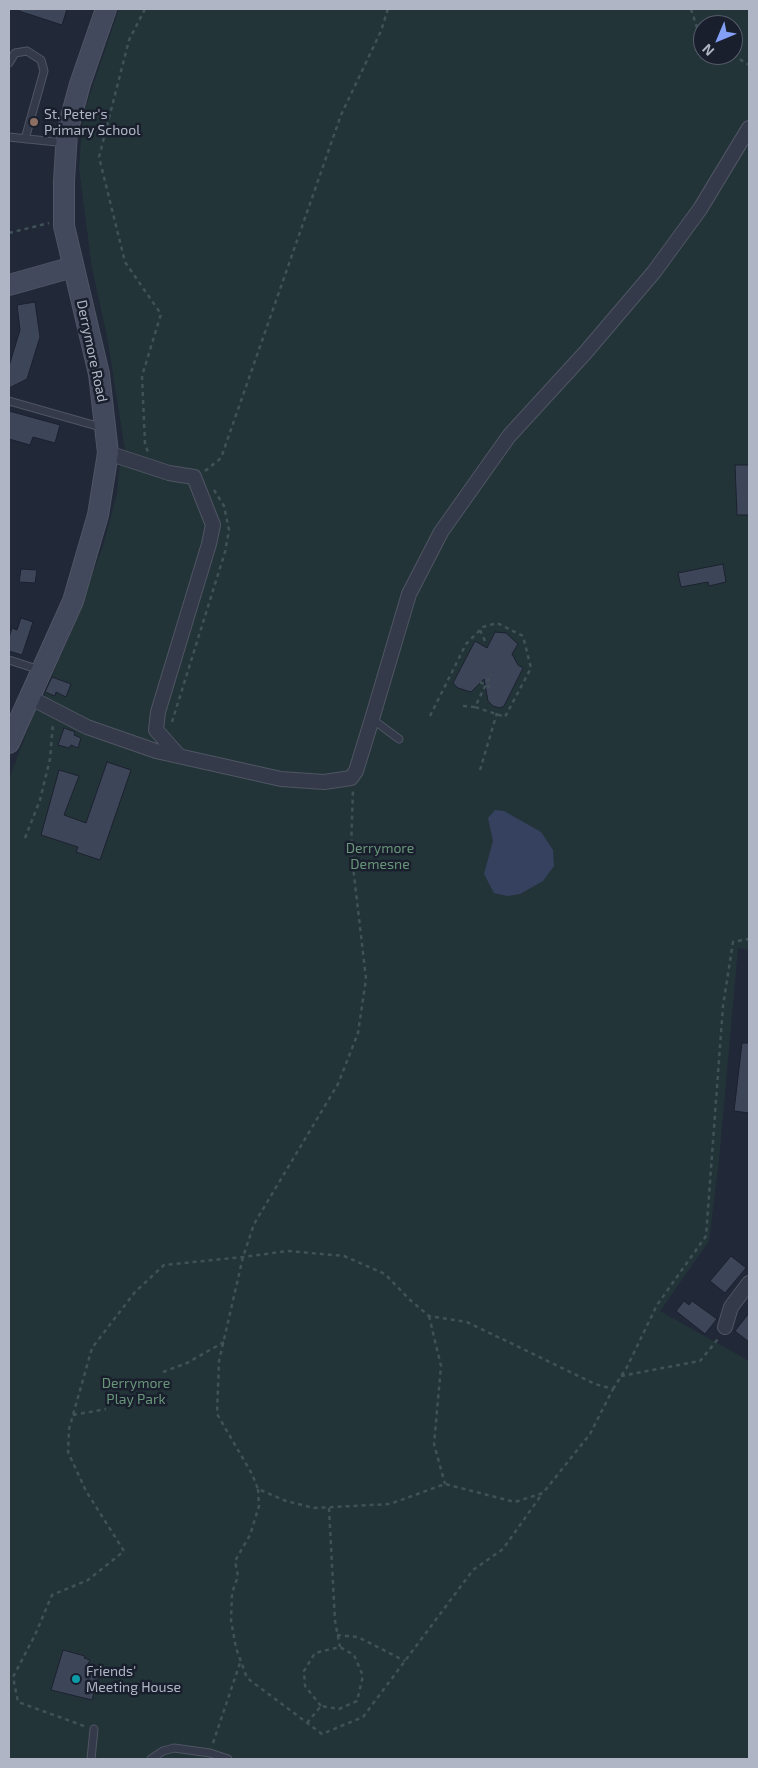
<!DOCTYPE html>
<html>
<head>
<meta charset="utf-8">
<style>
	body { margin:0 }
	#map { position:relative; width:758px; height:1768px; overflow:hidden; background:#212838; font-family:"Exo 2",sans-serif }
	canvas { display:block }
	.frame { position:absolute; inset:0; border:10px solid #afb5c5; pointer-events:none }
	.north { position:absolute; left:693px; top:15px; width:50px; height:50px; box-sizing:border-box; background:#1a1f2d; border:1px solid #565b6a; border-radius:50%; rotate:225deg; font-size:14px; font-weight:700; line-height:20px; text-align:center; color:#afb5c5 }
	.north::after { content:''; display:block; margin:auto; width:18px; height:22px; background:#83a0f6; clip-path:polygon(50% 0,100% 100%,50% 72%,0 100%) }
</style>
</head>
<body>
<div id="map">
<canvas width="758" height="1768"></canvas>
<div class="frame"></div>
<div class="north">N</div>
</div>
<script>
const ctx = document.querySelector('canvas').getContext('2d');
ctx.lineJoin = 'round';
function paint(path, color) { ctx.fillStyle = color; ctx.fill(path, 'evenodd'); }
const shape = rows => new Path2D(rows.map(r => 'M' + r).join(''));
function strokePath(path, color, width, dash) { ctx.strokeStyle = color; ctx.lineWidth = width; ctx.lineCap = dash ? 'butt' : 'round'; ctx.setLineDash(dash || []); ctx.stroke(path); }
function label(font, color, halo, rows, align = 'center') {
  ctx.font = font + ' "Exo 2",sans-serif'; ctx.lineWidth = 5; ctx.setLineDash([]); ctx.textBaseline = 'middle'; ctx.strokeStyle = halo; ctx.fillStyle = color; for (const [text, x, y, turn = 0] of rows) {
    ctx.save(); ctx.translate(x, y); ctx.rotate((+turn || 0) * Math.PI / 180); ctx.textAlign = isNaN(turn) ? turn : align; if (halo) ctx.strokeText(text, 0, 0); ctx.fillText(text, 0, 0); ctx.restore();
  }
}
paint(shape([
	[119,9,749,9,749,950,738,948,719,1160,709,1241,660,1311,749,1361,749,1759,9,1759,9,779,35,711,41,709,45,697,45,692,70,635,103,546,117,494,120,461,124,458,125,450,107,336,92,268,79,168,83,115],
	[703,25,733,25,733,55,703,55]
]), '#233439');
paint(shape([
	[495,810,504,811,541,832,553,850,554,866,543,881,520,894,507,896,494,893,484,874,493,841,488,818]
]), '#35415f');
const building = shape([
	[19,9,67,9,62,25,19,11,19,9],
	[35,302,40,337,27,379,9,388,9,366,20,330,17,305,35,302],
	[9,411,60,425,55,443,33,437,30,445,9,439,9,411],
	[735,465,749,465,749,515,737,515,735,465],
	[723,564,726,582,709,586,708,582,681,587,678,573,723,564],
	[21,569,37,570,35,583,19,582,21,569],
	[21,618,33,622,22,655,9,651,9,637,12,628,17,630,21,618],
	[495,632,506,633,518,644,512,654,518,665,523,668,504,706,500,708,493,706,488,701,484,679,471,692,458,688,453,683,475,641,487,648,495,632],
	[52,677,71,684,66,697,56,692,55,696,45,692,52,677],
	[64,728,75,732,74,735,81,738,78,748,71,745,69,748,58,745,64,728],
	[107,762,131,770,100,860,76,852,78,847,41,835,59,770,79,776,64,815,86,823,107,762],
	[742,1043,749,1043,749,1113,734,1111,742,1043],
	[731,1256,746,1268,725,1293,710,1281,731,1256],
	[684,1301,689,1305,692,1301,717,1319,705,1334,676,1311,684,1301],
	[749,1313,749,1342,735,1331,749,1313],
	[63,1650,85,1656,84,1658,90,1660,88,1664,101,1668,92,1700,51,1690,63,1650]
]);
paint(building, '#3d4558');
strokePath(building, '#1c212f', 1);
const lane = shape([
	[9,63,15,53,27,51,41,60,44,71,25,139],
	[9,137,66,143],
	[9,401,104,428],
	[9,660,40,670],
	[372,719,399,739],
	[91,1759,94,1729],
	[151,1759,163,1751,174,1748,210,1753,228,1759]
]);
const street = shape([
	[108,453,169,473,194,477,213,525,209,544,158,712,156,730,179,756],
	[29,697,87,727,156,751,281,779,324,782,351,778,356,771,372,719,409,594,441,532,509,436,585,353,654,272,700,209,749,128],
	[725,1327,731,1307,749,1283]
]);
const secondary = shape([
	[9,285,73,267],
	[9,743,73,601,98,515,108,453,99,374,64,226,64,181,67,132,80,84,106,9]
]);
strokePath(lane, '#4f5563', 9);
strokePath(street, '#4f5563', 16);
strokePath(secondary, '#4f5563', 22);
strokePath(shape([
	[145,9,129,40,99,157,125,262,161,314,142,376,145,444,148,452],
	[691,9,701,40,703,41],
	[733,55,749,65],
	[9,233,49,223],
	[205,471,221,458,341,115,381,31,388,9],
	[480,630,485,641],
	[480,682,490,687],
	[463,706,475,707,491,674],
	[430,716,466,644,483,627,497,623,523,636,531,668,505,717,475,707],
	[172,722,225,552,229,530,224,506,214,490],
	[480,770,497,713],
	[25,838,40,800,50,759,53,724],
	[429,1316,441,1366,434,1444,445,1484],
	[163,1372,187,1363,224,1342],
	[621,1376,700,1361,718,1339],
	[613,1389,627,1367,657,1305,706,1236,723,1006,733,942,749,939],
	[73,1415,106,1409],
	[258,1489,259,1506,250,1535,235,1561,238,1576,232,1593,231,1620,236,1648,247,1678,322,1734,363,1717,473,1570,503,1549,542,1494],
	[329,1508,335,1621,340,1647],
	[337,1635,358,1637,405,1661],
	[307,1723,321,1706,339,1709,357,1701,363,1676,354,1655,340,1647,315,1653,304,1671,305,1686,321,1706],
	[84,1726,18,1702,13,1677,35,1635,52,1595,88,1580,124,1551,86,1491,68,1452,69,1429,92,1348,135,1292,164,1265,243,1257,288,1251,344,1256,385,1274,409,1299,429,1316,467,1322,595,1384,613,1389,590,1434,543,1493,515,1502,445,1484,390,1504,314,1508,286,1501,258,1489,252,1474,217,1414,219,1361,243,1257,254,1224,338,1084,358,1033,366,979,351,849,353,789],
	[213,1743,240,1663]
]), '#405157', 2.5, [4, 4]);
strokePath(lane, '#343a49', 7);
strokePath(street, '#343a49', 14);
strokePath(secondary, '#42495c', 20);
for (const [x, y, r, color] of [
	[34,122,5,"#8d6e63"],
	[76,1679,5,"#0f9aa8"]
]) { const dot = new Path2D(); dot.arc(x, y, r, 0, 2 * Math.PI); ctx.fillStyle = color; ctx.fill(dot); strokePath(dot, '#1a1f2d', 2); }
label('14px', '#afb5c5', '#1a1f2d', [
	["St. Peter's",44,114],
	["Primary School",44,130],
	["Friends'",86,1671],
	["Meeting House",86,1687]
], 'left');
label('14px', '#afb5c5', '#1a1f2d', [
	["Derrymore Road",92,351,78]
]);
label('14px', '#679578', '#1a1f2d', [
	["Derrymore",380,848],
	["Demesne",380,864],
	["Derrymore",136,1383],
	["Play Park",136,1399]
]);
</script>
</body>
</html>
